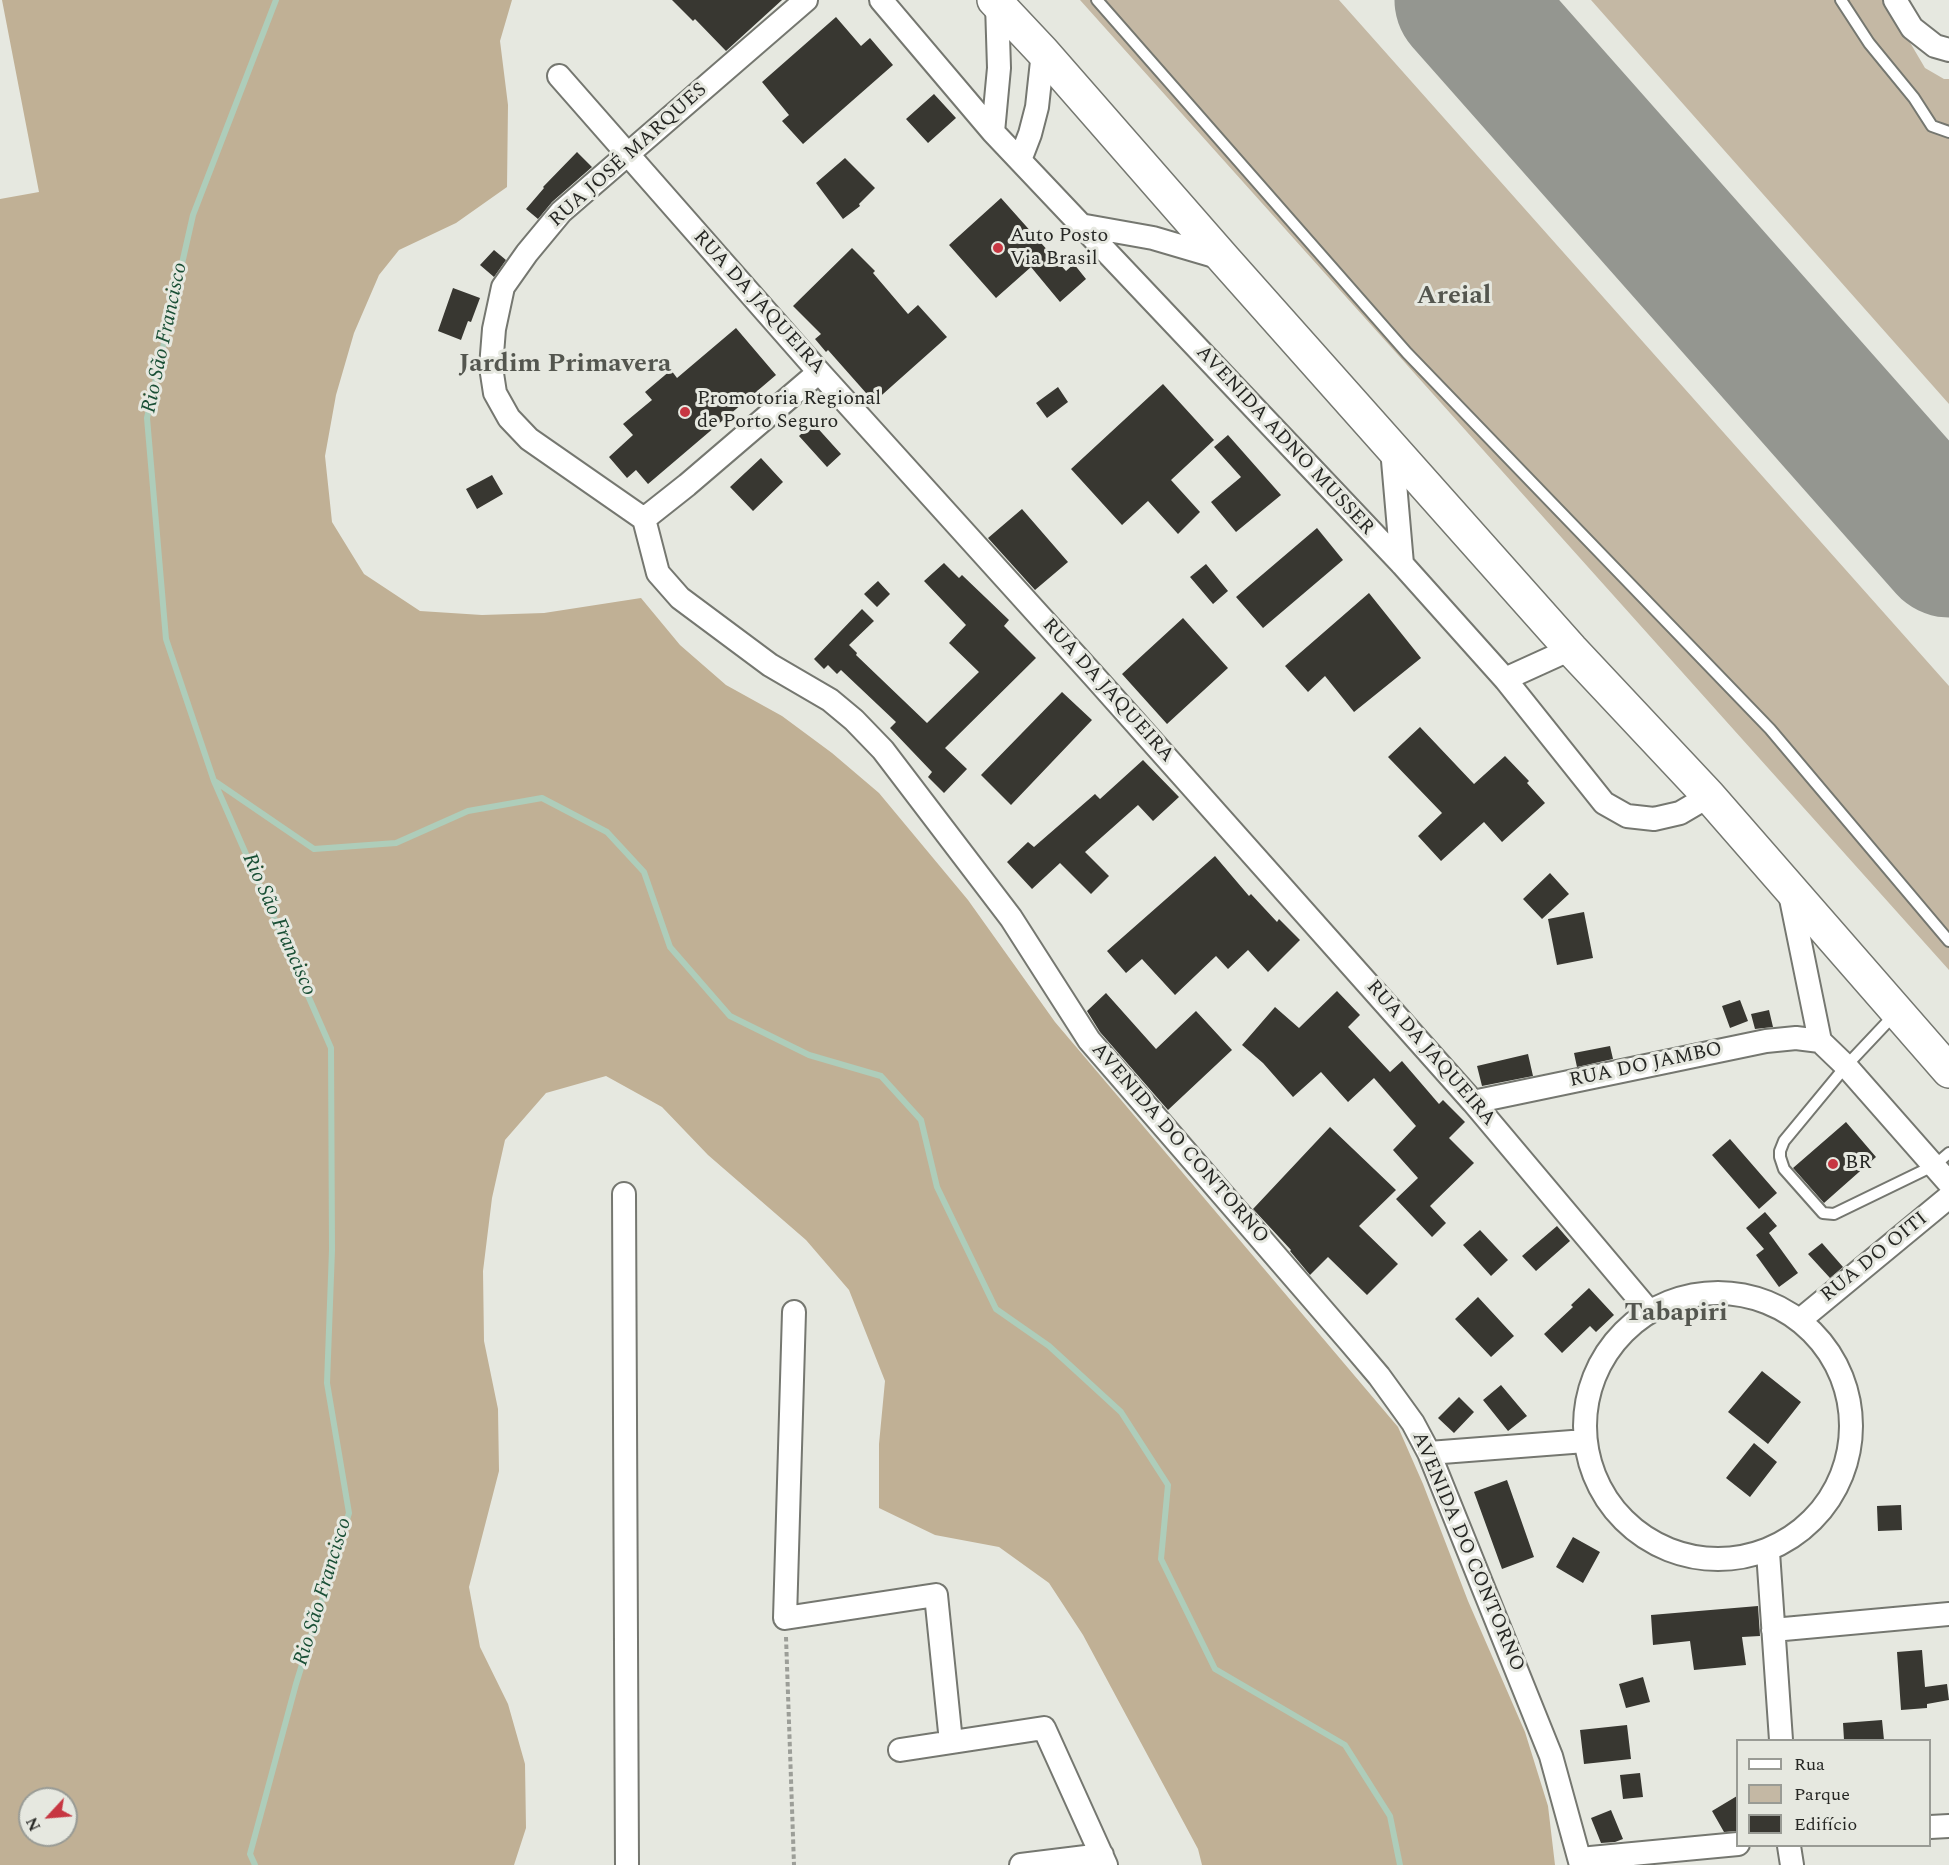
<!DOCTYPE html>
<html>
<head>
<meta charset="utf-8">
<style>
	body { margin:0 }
	#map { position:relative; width:1949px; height:1865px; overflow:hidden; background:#e6e8e0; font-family:Spectral,serif }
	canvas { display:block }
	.legend { position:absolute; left:1736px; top:1739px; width:195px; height:108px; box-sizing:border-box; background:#e6e8e0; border:2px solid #999b95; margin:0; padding:8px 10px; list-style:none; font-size:18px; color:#262724 }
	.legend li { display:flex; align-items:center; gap:12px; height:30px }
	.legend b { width:30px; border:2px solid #999b95 }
	.north { position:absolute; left:18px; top:1787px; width:60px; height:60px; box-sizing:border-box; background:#e6e8e0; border:2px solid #999b95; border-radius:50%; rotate:244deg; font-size:16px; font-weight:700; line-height:24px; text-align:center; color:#262724 }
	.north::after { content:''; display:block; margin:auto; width:21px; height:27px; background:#c73742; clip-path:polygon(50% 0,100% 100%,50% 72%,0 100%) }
</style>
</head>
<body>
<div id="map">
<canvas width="1949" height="1865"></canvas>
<ul class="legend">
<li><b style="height:8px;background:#fff"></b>Rua</li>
<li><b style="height:16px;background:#c4b8a4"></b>Parque</li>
<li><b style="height:16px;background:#383731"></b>Edifício</li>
</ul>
<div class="north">N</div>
</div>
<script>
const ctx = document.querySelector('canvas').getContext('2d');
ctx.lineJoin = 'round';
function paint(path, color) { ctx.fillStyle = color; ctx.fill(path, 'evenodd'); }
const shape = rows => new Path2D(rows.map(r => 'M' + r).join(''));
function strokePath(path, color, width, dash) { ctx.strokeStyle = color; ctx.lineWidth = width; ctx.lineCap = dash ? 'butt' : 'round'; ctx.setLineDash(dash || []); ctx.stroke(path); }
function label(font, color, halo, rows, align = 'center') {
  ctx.font = font + ' Spectral,serif'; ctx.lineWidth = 6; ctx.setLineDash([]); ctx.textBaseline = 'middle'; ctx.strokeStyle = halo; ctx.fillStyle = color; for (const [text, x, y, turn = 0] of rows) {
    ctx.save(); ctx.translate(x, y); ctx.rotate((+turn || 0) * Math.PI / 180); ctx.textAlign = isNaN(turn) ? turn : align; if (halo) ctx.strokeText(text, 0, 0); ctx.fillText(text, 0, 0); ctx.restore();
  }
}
paint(shape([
	[1080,0,1339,0,1949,686,1949,970],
	[1591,0,1885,0,1925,68,1944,79,1949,79,1949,404]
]), '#c4b8a4');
paint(shape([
	[2,0,512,0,500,41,508,105,507,187,456,223,399,250,379,275,354,333,336,395,325,456,332,522,364,574,420,611,482,615,544,613,641,598,680,645,726,685,782,716,832,753,879,793,968,900,1055,1022,1398,1427,1423,1484,1468,1601,1525,1732,1548,1806,1555,1865,1202,1865,1198,1849,1083,1635,1049,1583,999,1547,935,1535,879,1508,879,1444,885,1381,849,1290,806,1240,708,1155,662,1107,606,1076,546,1093,505,1140,492,1198,483,1271,484,1341,498,1409,499,1471,469,1587,480,1647,508,1704,525,1764,526,1828,514,1865,0,1865,0,199,39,192],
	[30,1799,66,1799,66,1835,30,1835]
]), '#c0b095');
strokePath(shape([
	[216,782,314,849,396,843,468,811,542,798,607,832,644,872,670,947,730,1016,809,1055,881,1076,921,1120,937,1187,996,1309,1049,1346,1121,1412,1168,1485,1161,1559,1215,1669,1345,1745,1390,1816,1400,1865],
	[255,1865,250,1854,296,1684,349,1513,327,1383,332,1250,331,1048,214,781,166,639,147,418,193,215,276,0]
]), '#aecdba', 6);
strokePath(shape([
	[1465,0,1949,547]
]), '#949690', 141);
paint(shape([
	[672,0,782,0,726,51,695,19,693,21],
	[836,17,861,46,870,38,893,65,803,144,782,121,789,115,762,82],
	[934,94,956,118,928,143,906,119],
	[577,152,592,167,552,202,538,219,526,209,544,188,543,187],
	[845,158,875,188,859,204,860,206,843,219,816,183],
	[1001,198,1066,271,1074,264,1086,279,1060,302,1031,267,996,298,949,245],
	[852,248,875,271,873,273,908,314,918,305,947,337,874,402,828,350,826,352,815,339,821,334,793,306],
	[494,250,506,260,494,277,480,265],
	[453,288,480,298,471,322,468,321,461,340,438,331],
	[736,328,776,375,648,484,636,470,627,478,609,457,633,435,623,424,652,400,645,392,671,370,677,378],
	[1163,384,1214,440,1171,480,1200,512,1178,534,1148,501,1122,525,1071,469],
	[1058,387,1068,402,1047,418,1036,403],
	[813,423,841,454,827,467,799,436],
	[1228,435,1281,495,1236,532,1211,502,1241,477,1214,447],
	[761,458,783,482,753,511,730,487],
	[492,475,503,494,477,509,466,489],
	[1022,509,1068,562,1035,590,988,538],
	[1317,528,1343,560,1263,628,1236,597],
	[944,563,959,578,962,575,1009,620,1004,626,1036,658,945,748,967,769,944,793,928,777,932,772,890,728,896,722,841,670,837,674,828,665,824,669,814,659,862,609,874,621,849,645,857,653,856,655,927,723,979,672,949,643,966,625,924,581],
	[1206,564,1228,591,1213,604,1190,577],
	[878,581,890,594,877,607,864,594],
	[1369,593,1421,658,1354,712,1325,676,1308,692,1285,666],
	[1183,618,1228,668,1167,724,1122,674],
	[1062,692,1092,720,1011,805,981,775],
	[1420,727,1474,784,1505,756,1529,781,1527,783,1545,803,1502,842,1484,822,1441,861,1418,836,1442,813,1388,757],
	[1143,760,1179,797,1153,821,1138,805,1085,852,1109,876,1091,894,1060,863,1032,889,1007,862,1028,842,1034,847,1095,794,1100,799],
	[1215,856,1249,896,1251,894,1277,922,1279,919,1300,940,1268,972,1248,950,1228,969,1216,956,1175,995,1142,959,1126,973,1107,951],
	[1550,873,1569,894,1542,919,1523,899],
	[1584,912,1593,958,1557,965,1548,919],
	[1337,991,1360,1015,1348,1027,1390,1072,1402,1061,1439,1104,1443,1100,1465,1122,1449,1138,1474,1163,1430,1206,1446,1223,1432,1237,1396,1199,1418,1178,1393,1150,1416,1126,1374,1078,1348,1102,1321,1072,1293,1097,1263,1063,1242,1045,1275,1007,1299,1028],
	[1106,993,1156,1049,1196,1011,1232,1050,1168,1110,1100,1032,1087,1011],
	[1740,1000,1748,1021,1730,1028,1722,1006],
	[1769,1010,1773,1027,1755,1029,1751,1014],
	[1610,1046,1613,1059,1577,1067,1574,1053],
	[1528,1054,1533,1076,1482,1086,1477,1066],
	[1846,1122,1876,1157,1824,1203,1793,1168],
	[1330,1127,1396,1190,1359,1226,1398,1264,1367,1295,1328,1257,1310,1275,1290,1251,1291,1250,1253,1209],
	[1730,1139,1777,1193,1759,1209,1712,1155],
	[1765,1212,1777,1226,1769,1233,1798,1273,1779,1287,1756,1255,1764,1249,1746,1228],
	[1557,1226,1570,1241,1536,1271,1522,1256],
	[1480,1230,1508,1260,1491,1276,1463,1245],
	[1822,1243,1843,1267,1830,1278,1808,1254],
	[1589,1288,1614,1315,1596,1332,1590,1326,1562,1353,1544,1334,1573,1307,1571,1305],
	[1478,1297,1514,1336,1491,1357,1455,1319],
	[1762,1371,1801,1402,1768,1444,1728,1412],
	[1501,1385,1527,1416,1508,1431,1483,1400],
	[1459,1397,1474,1412,1454,1433,1438,1418],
	[1754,1443,1777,1462,1750,1497,1726,1478],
	[1507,1480,1534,1557,1502,1569,1474,1492],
	[1901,1505,1902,1530,1878,1531,1877,1506],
	[1573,1537,1600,1552,1583,1583,1556,1567],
	[1758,1606,1760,1636,1742,1637,1746,1665,1694,1670,1690,1641,1653,1645,1651,1615],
	[1922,1650,1925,1687,1947,1684,1949,1700,1927,1704,1927,1708,1901,1710,1897,1652],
	[1643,1677,1650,1702,1626,1708,1619,1684],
	[1882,1720,1884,1740,1844,1740,1843,1723],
	[1627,1725,1631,1759,1584,1764,1580,1730],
	[1640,1773,1643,1797,1623,1799,1620,1775],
	[1737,1796,1737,1831,1724,1832,1712,1811],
	[1611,1810,1623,1839,1615,1842,1601,1843,1591,1818]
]), '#383731');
const lane = shape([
	[1097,0,1407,353,1770,729,1949,941],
	[1841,0,1869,43,1914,98,1932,126,1949,132],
	[1895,1014,1846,1066,1784,1141,1780,1151,1780,1157,1784,1169,1823,1213,1834,1214,1935,1165,1949,1153]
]);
const street = shape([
	[881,0,993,132,1402,564,1505,679,1604,803,1627,816,1654,819,1680,813,1709,796],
	[1895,0,1912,28,1935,46,1949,50],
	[559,76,819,372,1093,675,1473,1102,1649,1311],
	[993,132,999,68,997,4],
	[1020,160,1030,134,1037,107,1043,52],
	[1080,225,1153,238,1221,258],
	[1392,449,1402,564],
	[644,519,658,573,680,598,770,665,830,700,854,720,883,750,1011,918,1089,1040,1351,1343,1379,1376,1413,1423,1429,1453,1551,1756,1581,1865],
	[644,519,529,439,509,418,495,393,491,367,494,329,503,287,527,253,561,212,806,0],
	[644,519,687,485,819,372],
	[1505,679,1571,649],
	[1789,889,1820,1041,1846,1066,1949,1183],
	[1473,1102,1766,1041,1796,1038,1820,1041],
	[624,1194,627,1865],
	'1585 1426a133 133 0 1 1 266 0a133 133 0 1 1-266 0Z',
	[794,1312,785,1618,936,1595,951,1742],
	[1800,1320,1949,1197],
	[1429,1453,1585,1441],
	[1768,1552,1781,1740],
	[1773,1630,1949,1614],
	[900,1750,1044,1728,1106,1865],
	[1930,1827,1949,1826],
	[1789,1846,1792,1865],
	[1580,1859,1738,1844],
	[1021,1865,1102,1855]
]);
const primary = shape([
	[994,0,1043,52,1224,259,1571,649,1709,796,1949,1071]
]);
strokePath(lane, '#757770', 14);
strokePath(street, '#757770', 26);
strokePath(primary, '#757770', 36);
strokePath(shape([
	[786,1637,794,1865]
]), '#9c9e98', 4, [4.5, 3]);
strokePath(lane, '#fff', 10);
strokePath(street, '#fff', 22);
strokePath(primary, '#fff', 33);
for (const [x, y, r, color] of [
	[998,248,6,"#c73742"],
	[685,412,6,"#c73742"],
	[1833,1164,6,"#c73742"]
]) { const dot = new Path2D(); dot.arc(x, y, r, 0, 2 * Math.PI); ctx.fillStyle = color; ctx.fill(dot); strokePath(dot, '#e6e8e0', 2); }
label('20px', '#262724', '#e6e8e0', [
	["RUA JOSÉ MARQUES",629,156,-42],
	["RUA DA JAQUEIRA",758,303,48],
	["AVENIDA ADNO MUSSER",1284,441,47],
	["RUA DA JAQUEIRA",1107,691,48],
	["RUA DA JAQUEIRA",1430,1054,49],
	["RUA DO JAMBO",1646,1066,-12],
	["AVENIDA DO CONTORNO",1179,1144,49],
	["RUA DO OITI",1875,1258,-39],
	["AVENIDA DO CONTORNO",1467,1552,67]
]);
label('20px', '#262724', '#e6e8e0', [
	["Auto Posto",1010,237],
	["Via Brasil",1010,260],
	["Promotoria Regional",697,400],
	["de Porto Seguro",697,423],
	["BR",1845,1164]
], 'left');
label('italic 21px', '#194f35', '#e6e8e0', [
	["Rio São Francisco",166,338,-78],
	["Rio São Francisco",278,925,66],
	["Rio São Francisco",324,1592,-73]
]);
label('bold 26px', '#54564f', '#e6e8e0', [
	["Areial",1454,298],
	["Jardim Primavera",565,366],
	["Tabapiri",1676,1315]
]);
</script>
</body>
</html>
